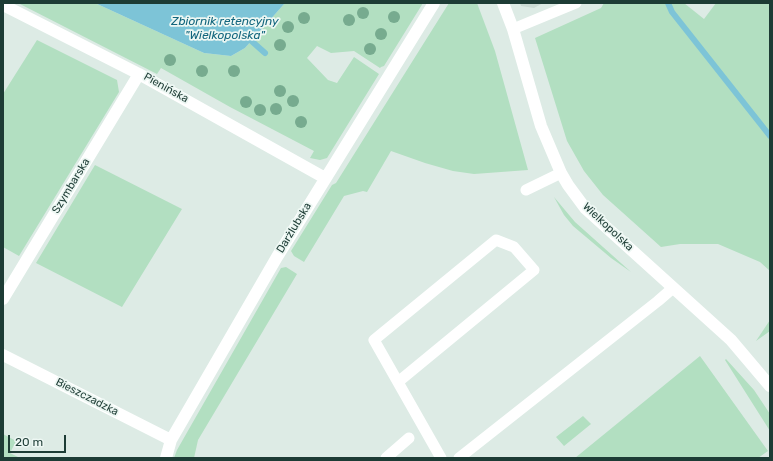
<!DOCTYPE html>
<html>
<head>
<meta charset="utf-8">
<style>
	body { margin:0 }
	#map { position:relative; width:773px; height:461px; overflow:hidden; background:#ddebe5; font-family:Rubik,sans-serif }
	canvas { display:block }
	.frame { position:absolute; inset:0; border:4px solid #1d3c35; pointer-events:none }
	.scale { position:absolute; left:8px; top:435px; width:58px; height:18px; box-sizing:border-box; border:2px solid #1d3c35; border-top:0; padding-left:5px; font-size:12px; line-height:14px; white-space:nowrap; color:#1d3c35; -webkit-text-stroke:3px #edf7f3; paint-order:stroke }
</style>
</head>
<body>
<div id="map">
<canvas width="773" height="461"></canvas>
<div class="frame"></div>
<div class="scale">20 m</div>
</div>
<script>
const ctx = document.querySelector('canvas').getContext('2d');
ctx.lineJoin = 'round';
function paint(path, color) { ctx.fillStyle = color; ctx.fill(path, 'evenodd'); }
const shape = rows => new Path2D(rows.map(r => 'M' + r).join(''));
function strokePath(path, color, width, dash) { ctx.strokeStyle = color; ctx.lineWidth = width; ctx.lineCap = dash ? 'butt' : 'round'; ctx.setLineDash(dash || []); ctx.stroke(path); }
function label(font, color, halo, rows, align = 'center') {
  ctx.font = font + ' Rubik,sans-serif'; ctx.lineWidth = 3.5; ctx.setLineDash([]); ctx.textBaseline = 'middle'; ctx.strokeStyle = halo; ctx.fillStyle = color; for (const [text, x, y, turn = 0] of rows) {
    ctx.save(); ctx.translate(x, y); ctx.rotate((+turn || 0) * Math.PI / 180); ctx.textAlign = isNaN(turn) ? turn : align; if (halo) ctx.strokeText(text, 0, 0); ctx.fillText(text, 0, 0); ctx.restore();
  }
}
paint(shape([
	[520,3,543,3,534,8,521,6]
]), '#cbdbd4');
paint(shape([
	[18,3,95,3,204,53,231,56,245,48,285,3,423,3,384,66,381,67,380,68,354,51,331,53,317,46,307,58,328,80,337,83,354,57,379,74,327,158,320,160,310,158,314,151,230,107,161,68,157,74],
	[449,3,477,3,495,51,528,170,474,174,453,171,425,163,391,151,367,192,363,191,344,196,304,262,294,256,291,251,332,185,336,183],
	[604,3,684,3,704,19,716,3,770,3,770,271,760,262,718,244,680,244,661,247,603,195,584,171,567,141,535,38,601,8],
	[37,40,117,80,119,92,19,256,3,247,3,94],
	[95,165,182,209,122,307,36,263],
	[554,197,575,222,631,272,611,258,573,226,564,215],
	[286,267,297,274,198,440,194,458,174,458,177,450,281,268],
	[770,320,770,331,756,341],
	[700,356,768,451,758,458,575,458],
	[726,359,754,390,770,414,770,431,725,360],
	[583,416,591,424,564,446,556,437],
	[3,434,16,441,10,453,20,458,3,458]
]), '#b2dfc1');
paint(shape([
	[95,3,285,3,245,48,231,56,204,53]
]), '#7dc4d7');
strokePath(shape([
	[668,3,672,12,770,136],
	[247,37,265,53]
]), '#7dc4d7', 6);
strokePath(shape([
	[513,29,576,3],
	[526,190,561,173],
	[398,382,534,270,514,247,496,240,374,340,441,458],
	[386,458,409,438],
	[459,458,658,301,673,288]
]), '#fff', 11);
strokePath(shape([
	[3,5,139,74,325,178],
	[3,299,139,74],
	[3,355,171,440],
	[166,458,171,440,277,257,434,3]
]), '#fff', 12);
strokePath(shape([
	[503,3,513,29,541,126,561,173,568,185,585,208,731,340,770,386]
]), '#fff', 12);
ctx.fillStyle = '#77ab8f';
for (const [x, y] of [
	[363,13],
	[394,17],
	[304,18],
	[349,20],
	[288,27],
	[381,34],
	[280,45],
	[370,49],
	[170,60],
	[202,71],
	[234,71],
	[280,91],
	[293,101],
	[246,102],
	[276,109],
	[260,110],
	[301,122]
]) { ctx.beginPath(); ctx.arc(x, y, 6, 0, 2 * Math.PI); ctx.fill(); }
label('11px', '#1d3c35', '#edf7f3', [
	["Pienińska",166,88,29],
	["Szymbarska",71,186,-59],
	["Wielkopolska",608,227,43],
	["Darżlubska",294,228,-59],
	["Bieszczadzka",87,397,27]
]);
label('italic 12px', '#11657d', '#edf7f3', [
	["Zbiornik retencyjny",225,22],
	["\"Wielkopolska\"",225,36]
]);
</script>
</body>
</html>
